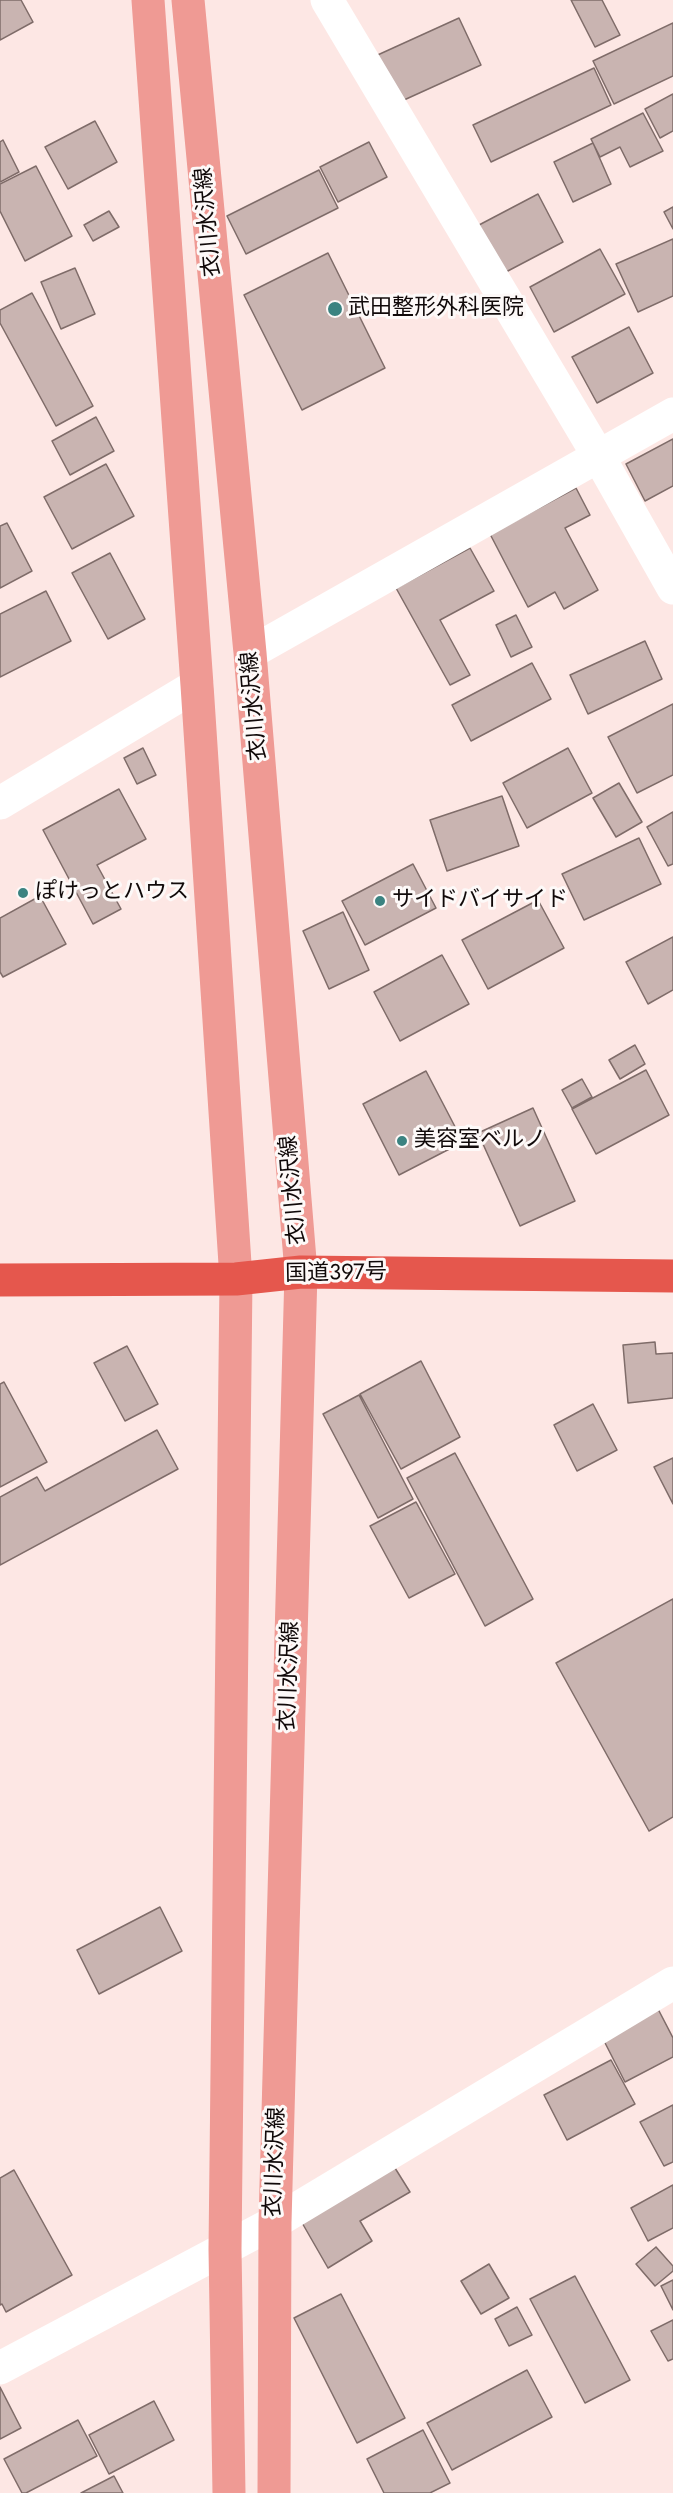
<!DOCTYPE html>
<html>
<head>
<meta charset="utf-8">
<style>
	body { margin:0 }
	canvas { display:block; background:#fde7e4 }
</style>
</head>
<body>
<canvas width="673" height="2493"></canvas>
<script>
const ctx = document.querySelector('canvas').getContext('2d');
ctx.lineJoin = 'round';
function paint(path, color) { ctx.fillStyle = color; ctx.fill(path, 'evenodd'); }
const shape = rows => new Path2D(rows.map(r => 'M' + r).join(''));
function strokePath(path, color, width, dash) { ctx.strokeStyle = color; ctx.lineWidth = width; ctx.lineCap = dash ? 'butt' : 'round'; ctx.setLineDash(dash || []); ctx.stroke(path); }
function label(font, color, halo, rows, align = 'center') {
  ctx.font = font + ' Jost,"Noto Sans JP",sans-serif'; ctx.lineWidth = 6; ctx.setLineDash([]); ctx.textBaseline = 'middle'; ctx.strokeStyle = halo; ctx.fillStyle = color; for (const [text, x, y, turn = 0] of rows) {
    ctx.save(); ctx.translate(x, y); ctx.rotate((+turn || 0) * Math.PI / 180); ctx.textAlign = isNaN(turn) ? turn : align; if (halo) ctx.strokeText(text, 0, 0); ctx.fillText(text, 0, 0); ctx.restore();
  }
}
const building = shape([
	[0,0,21,0,33,22,0,40,0,0],
	[571,0,602,0,620,35,595,47,571,0],
	[459,18,481,65,393,105,371,58,459,18],
	[673,23,673,76,614,104,593,61,673,23],
	[594,68,611,105,491,162,473,125,594,68],
	[673,94,673,131,660,138,645,109,673,94],
	[643,113,663,151,630,167,620,147,600,157,591,139,643,113],
	[95,121,117,162,68,189,45,147,95,121],
	[3,140,19,172,0,182,0,142,3,140],
	[369,142,387,177,338,202,320,167,369,142],
	[593,143,611,184,573,202,554,162,593,143],
	[36,166,72,236,25,261,0,211,0,184,36,166],
	[319,170,338,208,246,254,227,216,319,170],
	[538,194,563,242,504,273,479,225,538,194],
	[673,207,673,229,664,212,673,207],
	[109,211,119,227,93,241,84,225,109,211],
	[673,239,673,296,638,312,616,264,673,239],
	[600,249,625,294,554,332,530,287,600,249],
	[328,253,385,368,302,410,244,295,328,253],
	[75,268,95,314,61,329,41,282,75,268],
	[32,293,93,406,56,426,0,323,0,310,32,293],
	[629,327,653,373,597,403,572,357,629,327],
	[96,417,114,451,70,475,52,441,96,417],
	[673,439,673,486,645,501,626,464,673,439],
	[106,464,134,516,72,549,44,497,106,464],
	[576,488,590,515,565,528,598,590,564,609,555,592,528,607,490,534,576,488],
	[7,523,32,571,0,588,0,526,7,523],
	[470,548,494,591,440,620,470,675,450,685,396,588,470,548],
	[110,553,145,619,108,639,72,573,110,553],
	[46,591,71,641,0,677,0,614,46,591],
	[516,615,532,647,511,657,496,625,516,615],
	[645,641,662,679,588,714,570,675,645,641],
	[532,663,551,699,471,741,452,705,532,663],
	[673,704,673,775,637,793,608,737,673,704],
	[143,748,156,775,137,784,124,758,143,748],
	[568,748,592,793,527,828,503,783,568,748],
	[619,783,642,822,616,837,593,798,619,783],
	[119,789,146,839,97,865,121,909,93,924,43,830,119,789],
	[502,796,519,846,447,871,430,820,502,796],
	[673,812,673,864,668,866,647,827,673,812],
	[639,838,661,884,584,920,562,874,639,838],
	[413,864,436,908,365,945,342,901,413,864],
	[40,896,66,944,3,977,0,972,0,918,40,896],
	[538,900,564,948,488,989,462,940,538,900],
	[343,912,369,970,329,989,303,931,343,912],
	[673,937,673,990,648,1004,626,962,673,937],
	[442,955,469,1004,400,1041,374,992,442,955],
	[635,1045,645,1064,620,1079,609,1060,635,1045],
	[646,1070,669,1115,596,1154,572,1109,646,1070],
	[426,1071,463,1142,399,1175,363,1104,426,1071],
	[582,1079,592,1097,572,1108,562,1090,582,1079],
	[533,1108,575,1201,520,1226,478,1133,533,1108],
	[655,1342,656,1354,673,1353,673,1398,628,1403,623,1345,655,1342],
	[127,1346,158,1404,125,1421,94,1363,127,1346],
	[421,1361,460,1437,401,1469,360,1394,421,1361],
	[4,1382,47,1462,0,1487,0,1384,4,1382],
	[359,1395,413,1499,378,1518,323,1414,359,1395],
	[593,1404,617,1450,577,1471,554,1425,593,1404],
	[157,1430,178,1469,0,1565,0,1497,37,1477,45,1491,157,1430],
	[455,1453,533,1599,485,1626,407,1478,455,1453],
	[673,1458,673,1504,654,1467,673,1458],
	[416,1502,455,1574,409,1598,370,1526,416,1502],
	[673,1599,673,1817,649,1831,556,1663,673,1599],
	[160,1907,182,1951,99,1994,77,1950,160,1907],
	[657,2007,673,2038,673,2057,625,2082,601,2035,657,2007],
	[611,2060,635,2104,567,2140,544,2095,611,2060],
	[673,2105,673,2162,664,2166,640,2122,673,2105],
	[390,2160,410,2192,360,2221,372,2241,328,2268,297,2214,390,2160],
	[14,2170,72,2275,6,2312,2,2304,0,2305,0,2178,14,2170],
	[673,2185,673,2228,648,2241,631,2208,673,2185],
	[656,2247,673,2266,673,2271,655,2286,636,2264,656,2247],
	[489,2264,509,2298,481,2314,461,2281,489,2264],
	[575,2276,630,2380,585,2403,530,2299,575,2276],
	[673,2280,673,2310,661,2286,673,2280],
	[341,2294,405,2418,357,2443,294,2318,341,2294],
	[517,2307,532,2335,509,2346,495,2319,517,2307],
	[673,2320,673,2359,668,2361,651,2331,673,2320],
	[527,2370,552,2417,452,2470,427,2423,527,2370],
	[0,2387,21,2428,0,2439,0,2387],
	[154,2401,174,2440,109,2474,89,2435,154,2401],
	[78,2420,97,2456,26,2493,22,2493,4,2459,78,2420],
	[423,2430,450,2483,430,2493,384,2493,367,2459,423,2430],
	[114,2476,123,2493,81,2493,114,2476]
]);
paint(building, '#c9b4b1');
strokePath(building, '#7f6c69', 1.5);
strokePath(shape([
	[327,0,599,457,673,588],
	[250,653,673,414],
	[0,803,197,685],
	[0,2368,275,2222,673,1983]
]), '#fff', 33);
strokePath(shape([
	[148,0,197,685,236,1279,225,2249,229,2493],
	[188,0,250,653,301,1272,275,2222,274,2493]
]), '#ef9a94', 33);
strokePath(shape([
	[0,1280,236,1279,301,1272,673,1276]
]), '#e5574d', 33);
for (const [x, y, r, color] of [
	[335,309,8,"#3b8381"],
	[23,893,6,"#3b8381"],
	[380,901,6,"#3b8381"],
	[402,1141,6,"#3b8381"]
]) { const dot = new Path2D(); dot.arc(x, y, r, 0, 2 * Math.PI); ctx.fillStyle = color; ctx.fill(dot); strokePath(dot, '#fdf9f8', 2); }
label('22px', '#100909', '#fdf9f8', [
	["衣川水沢線",209,222,-95],
	["衣川水沢線",255,706,-95],
	["衣川水沢線",294,1190,-95],
	["国道397号",336,1274,-1],
	["衣川水沢線",290,1676,-88],
	["衣川水沢線",276,2162,-88]
]);
label('22px', '#100909', '#fdf9f8', [
	["武田整形外科医院",348,309],
	["ぽけっとハウス",35,893],
	["サイドバイサイド",392,901],
	["美容室ベルノ",414,1141]
], 'left');
</script>
</body>
</html>
